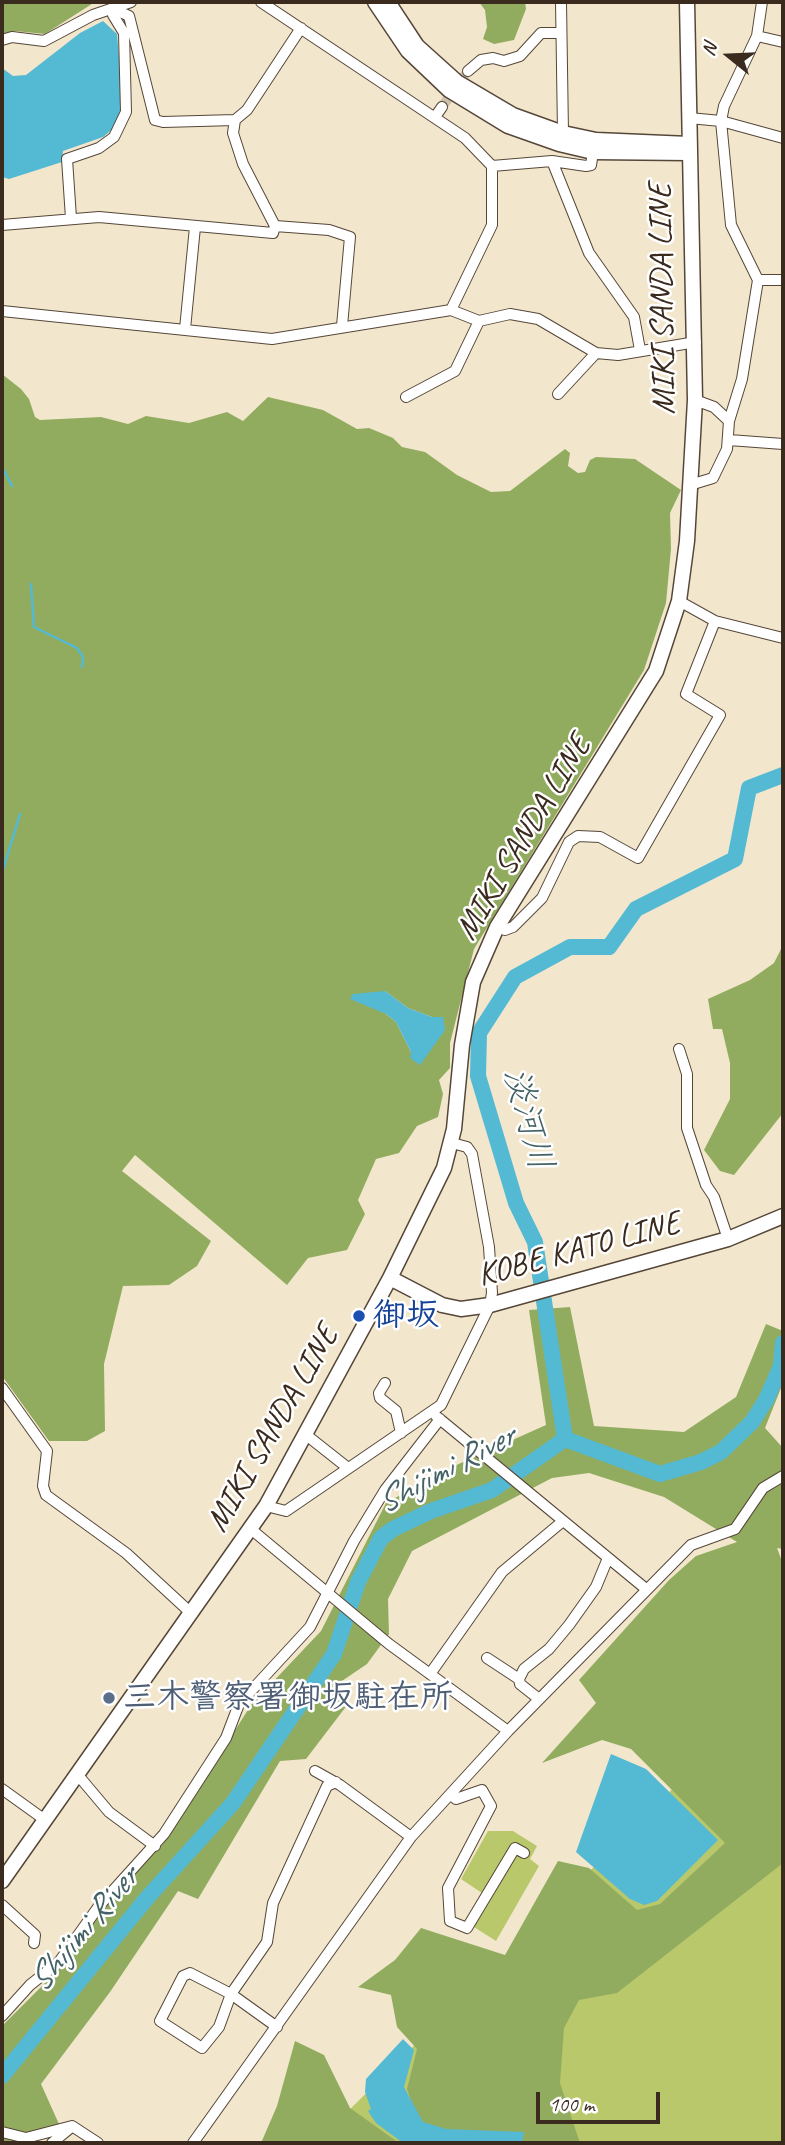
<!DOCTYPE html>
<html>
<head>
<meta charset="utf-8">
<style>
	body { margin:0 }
	#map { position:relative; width:785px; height:2145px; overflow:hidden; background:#f2e7cd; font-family:Caveat,sans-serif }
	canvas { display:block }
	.frame { position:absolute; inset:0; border:4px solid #3b2a1e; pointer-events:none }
	.north { position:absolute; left:694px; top:21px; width:70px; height:70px; -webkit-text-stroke:5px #fff; paint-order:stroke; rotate:288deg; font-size:19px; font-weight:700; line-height:28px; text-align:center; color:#3b2a1e }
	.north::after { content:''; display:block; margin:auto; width:24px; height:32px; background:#3b2a1e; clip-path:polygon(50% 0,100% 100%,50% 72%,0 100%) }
	.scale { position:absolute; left:536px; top:2092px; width:124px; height:32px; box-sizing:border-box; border:4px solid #3b2a1e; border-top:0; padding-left:9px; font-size:21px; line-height:24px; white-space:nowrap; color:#3b2a1e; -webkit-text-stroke:5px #fff; paint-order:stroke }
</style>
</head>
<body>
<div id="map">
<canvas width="785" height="2145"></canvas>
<div class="frame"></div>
<div class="north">N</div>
<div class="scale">100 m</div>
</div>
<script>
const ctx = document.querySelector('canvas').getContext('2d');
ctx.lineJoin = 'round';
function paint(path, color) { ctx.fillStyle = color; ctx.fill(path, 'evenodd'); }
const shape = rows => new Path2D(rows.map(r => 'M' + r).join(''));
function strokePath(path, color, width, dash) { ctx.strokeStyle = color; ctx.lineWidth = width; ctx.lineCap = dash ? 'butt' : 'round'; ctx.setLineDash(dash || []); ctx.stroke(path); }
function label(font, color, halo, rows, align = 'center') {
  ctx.font = font + ' Caveat,"Klee One",sans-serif'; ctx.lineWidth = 5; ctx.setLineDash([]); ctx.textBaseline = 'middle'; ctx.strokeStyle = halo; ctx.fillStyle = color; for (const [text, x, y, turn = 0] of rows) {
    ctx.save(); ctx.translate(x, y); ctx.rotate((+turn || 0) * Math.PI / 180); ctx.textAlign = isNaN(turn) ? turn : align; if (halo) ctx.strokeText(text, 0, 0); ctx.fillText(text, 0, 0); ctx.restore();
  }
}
paint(shape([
	[783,1679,783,2143,316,2143],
	[488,1831,513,1831,537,1846,530,1859,539,1866,496,1941,474,1927,491,1899,461,1879]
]), '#b8c86b');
paint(shape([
	[2,2,95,2,45,34,15,31,2,34],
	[479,2,525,2,526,9,514,40,494,44,483,39,487,27,485,10],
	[2,374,21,389,29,399,35,417,40,420,101,417,128,424,146,416,189,423,227,412,243,421,268,397,323,410,357,429,369,428,393,438,402,447,425,452,457,475,491,492,510,491,565,449,570,453,568,466,578,473,585,472,590,460,596,457,635,459,681,490,670,513,671,549,666,603,644,670,474,949,450,1043,450,1068,439,1080,443,1094,438,1117,417,1126,399,1153,376,1159,358,1200,365,1214,347,1250,308,1258,287,1285,135,1155,122,1171,211,1241,197,1266,169,1285,123,1286,104,1364,105,1431,87,1441,49,1441,2,1376],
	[385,991,408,1008,432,1017,411,1052,396,1022,386,1014],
	[783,945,783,1113,734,1175,720,1171,704,1150,730,1099,730,1063,722,1029,713,1029,708,999,750,980,774,963],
	[570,1307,594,1426,684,1432,736,1397,766,1324,783,1331,783,1383,765,1428,783,1448,783,1549,777,1548,783,1564,783,1863,617,1993,579,2000,564,2028,560,2083,580,2143,510,2143,422,2132,407,2089,417,2049,397,2027,391,1995,358,1987,395,1960,421,1928,505,1955,558,1861,589,1868,637,1910,660,1904,725,1843,631,1749,602,1740,542,1763,596,1703,579,1680,669,1580,696,1556,737,1542,664,1497,589,1473,552,1478,412,1551,388,1599,389,1634,367,1664,333,1687,348,1704,306,1759,280,1761,198,1899,178,1891,110,1992,41,2084,59,2124,34,2143,2,2143,2,2026,68,1960,114,1894,163,1844,251,1705,321,1631,386,1503,452,1467,546,1425,529,1310],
	[295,2041,324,2055,350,2108,399,2143,261,2143,277,2106]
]), '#92ac5f');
paint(shape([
	[103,21,117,34,123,101,115,127,103,137,63,151,62,162,9,179,2,177,2,68,13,76,26,75,80,33],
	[385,991,408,1008,432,1017,443,1017,445,1030,420,1065,410,1058,411,1052,396,1022,386,1014,350,999,353,994],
	[611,1754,646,1769,718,1840,657,1901,644,1905,630,1899,576,1852],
	[403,2039,414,2050,404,2087,423,2122,446,2129,524,2132,522,2143,403,2143,376,2123,368,2111,371,2109,365,2092,366,2079]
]), '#54b9d2');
strokePath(shape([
	[2,467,12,486],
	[31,584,34,627,77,648,83,657,82,667],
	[2,873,20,814]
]), '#54b9d2', 2.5);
strokePath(shape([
	[565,1439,535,1242,516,1203,478,1076,479,1033,515,977,570,947,609,947,636,909,735,859,749,788,783,775],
	[565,1439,660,1474,701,1462,721,1452,752,1422,766,1400,781,1366,783,1343],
	[2,2076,147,1898,233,1803,334,1654,358,1582,381,1538,393,1529,431,1511,492,1490,565,1439]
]), '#54b9d2', 16);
strokePath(shape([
	[442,107,468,71]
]), '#cdc1aa', 10, [10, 5]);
const street = shape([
	[261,2,465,138,492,166,492,225,451,310],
	[561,2,563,133],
	[114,9,129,16,155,120,163,122,235,120],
	[757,36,783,42],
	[2,40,12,37,44,41,93,15,131,2],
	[468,71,481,60,493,58,504,61,520,56,541,33,560,33],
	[435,117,442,107],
	[689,118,721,121,783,138],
	[552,161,589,253,634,317,640,350],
	[492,166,552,161,586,166,591,165,593,152],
	[71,218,67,159,99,148,114,137,126,112,124,33,113,15,114,9],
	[2,225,99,217,273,233,275,226],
	[275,226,243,164,233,133,235,120,247,110,301,28],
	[275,226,329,230,350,237,342,326],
	[758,280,783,280],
	[2,311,272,339,451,310,479,321,510,314,538,319,596,353,618,355,696,342],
	[185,329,195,227],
	[558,394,596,353],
	[406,397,455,371,479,321],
	[695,400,714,407,729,421],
	[729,440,783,444],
	[690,485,713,478,727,449,729,421,742,379,758,280,731,225,721,121,724,106,757,36,762,2],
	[679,601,715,621,783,638],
	[497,927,505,930,513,927,542,898,569,842,578,836,600,837,638,858,720,715,686,694,715,621],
	[679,1049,687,1074,687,1128,706,1185,714,1197,728,1239],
	[385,1383,379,1393,380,1398,396,1411,401,1433],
	[2,1388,47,1451,43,1486,46,1495,126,1553,192,1614],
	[436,1416,646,1589],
	[305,1434,348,1468],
	[266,1506,286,1511,441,1405,490,1305,492,1293,489,1247,472,1154,467,1147,452,1143],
	[252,1530,389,1644,508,1731],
	[487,1658,519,1679],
	[430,1674,502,1572,563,1521],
	[539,1699,520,1684,519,1679,524,1669,549,1649,569,1625,596,1587,608,1558],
	[315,1771,340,1785,411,1837],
	[77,1774,109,1812,155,1846],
	[2,1789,45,1820],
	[451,1795,456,1799,482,1790,491,1806,448,1888,450,1921,467,1928,515,1848,524,1853],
	[2,1905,35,1935,34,1943],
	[2,2016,30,1985,59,1962,99,1906,164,1834,226,1738,239,1704,310,1627,354,1541,385,1490,440,1419],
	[277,2027,231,1994,190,1973,183,1976,160,2021,202,2048,219,2027,231,1994,267,1942,273,1903,327,1786,336,1782],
	[2,2132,26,2138,72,2126,98,2143],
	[52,2143,69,2129],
	[193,2143,411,1837,508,1731,691,1545,735,1529,763,1488,783,1476]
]);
const secondary = shape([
	[375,2,408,51,449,90,508,126,559,144,593,152,689,153],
	[388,2,417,46,457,82,513,115,563,133,596,140,689,144]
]);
const primary = shape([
	[390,1278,442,1305,461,1309,490,1305,728,1239,783,1216],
	[2,1881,266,1506,390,1278,444,1168,454,1129,462,1045,473,982,497,927,656,671,679,601,687,541,695,400,687,2]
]);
strokePath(street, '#564638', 12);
strokePath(secondary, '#564638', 17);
strokePath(primary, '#564638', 17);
strokePath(street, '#fff', 10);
strokePath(secondary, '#fff', 14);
strokePath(primary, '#fff', 14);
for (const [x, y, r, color] of [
	[359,1316,7,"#1a4fb4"],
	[109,1698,7,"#5c6f8a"]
]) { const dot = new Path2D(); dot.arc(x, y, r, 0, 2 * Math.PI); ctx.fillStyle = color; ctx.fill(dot); strokePath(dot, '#fff', 2.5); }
label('33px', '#3b2a1e', '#fff', [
	["MIKI SANDA LINE",663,299,-91],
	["MIKI SANDA LINE",524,838,-59],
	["KOBE KATO LINE",579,1250,-15],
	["MIKI SANDA LINE",273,1429,-60]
]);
label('bold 33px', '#164399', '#fff', [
	["御坂",373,1316]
], 'left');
label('bold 33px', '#4e5e75', '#fff', [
	["三木警察署御坂駐在所",123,1698]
], 'left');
label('italic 35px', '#456366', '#fff', [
	["淡河川",527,1119,75],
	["Shijimi River",446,1470,-28],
	["Shijimi River",84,1930,-50]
]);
</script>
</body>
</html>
